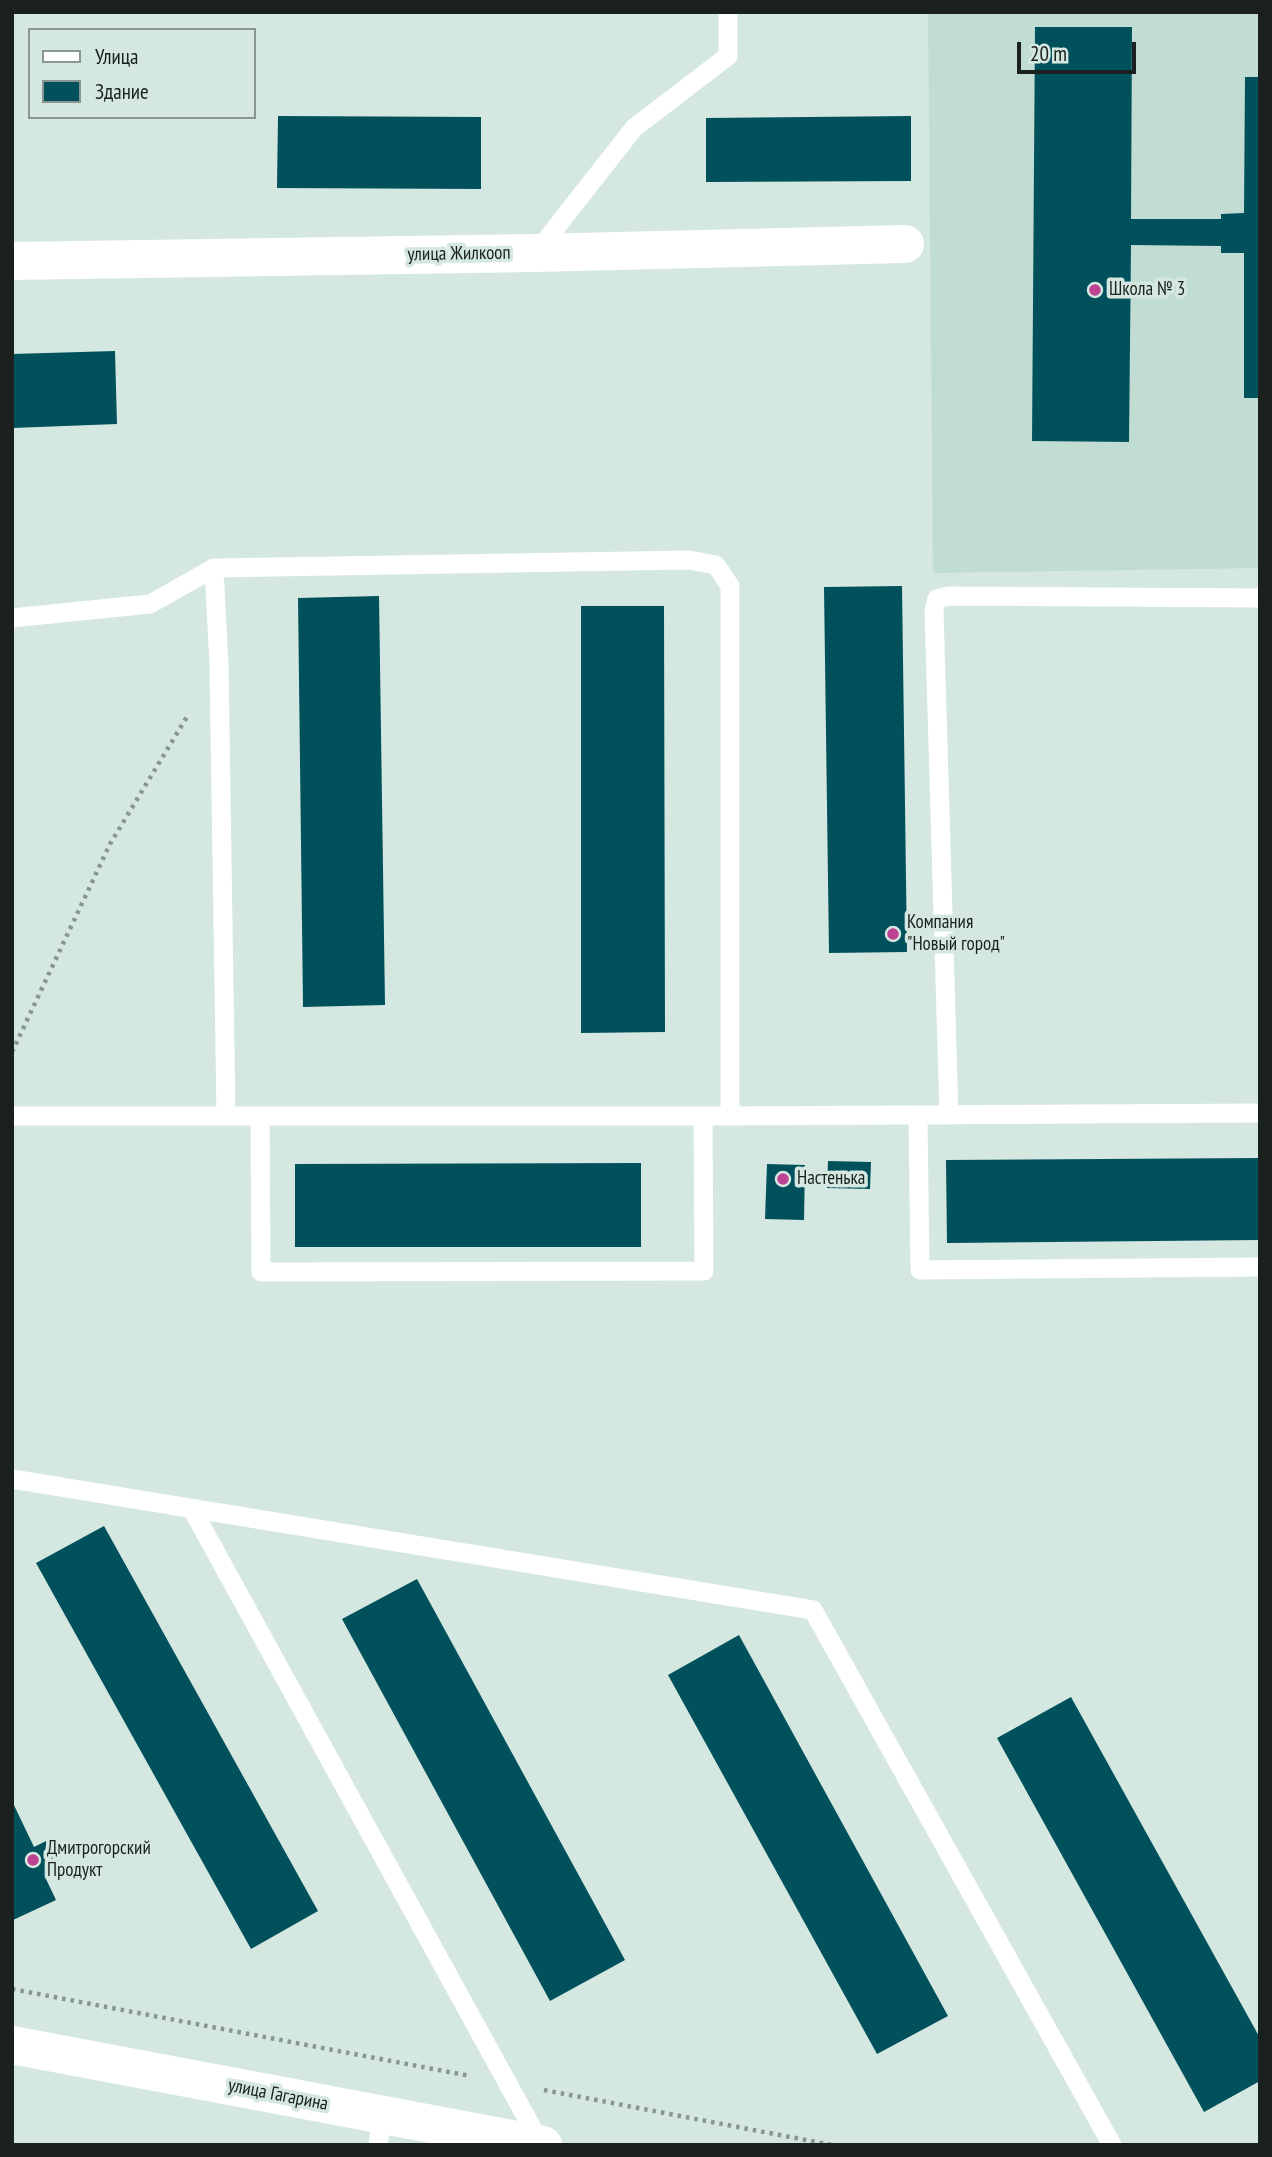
<!DOCTYPE html>
<html>
<head>
<meta charset="utf-8">
<style>
	body { margin:0 }
	#map { position:relative; width:1272px; height:2157px; overflow:hidden; background:#d4e7e1; font-family:"PT Sans Narrow",sans-serif }
	canvas { display:block }
	.frame { position:absolute; inset:0; border:14px solid #19201e; pointer-events:none }
	.legend { position:absolute; left:28px; top:28px; width:228px; height:91px; box-sizing:border-box; background:#d4e7e1; border:2px solid #899793; margin:0; padding:9px 12px; list-style:none; font-size:21px; color:#19201e }
	.legend li { display:flex; align-items:center; gap:14px; height:35px }
	.legend b { width:35px; border:2px solid #899793 }
	.scale { position:absolute; left:1017px; top:42px; width:119px; height:32px; box-sizing:border-box; border:4px solid #19201e; border-top:0; padding-left:9px; font-size:21px; line-height:24px; white-space:nowrap; color:#19201e; -webkit-text-stroke:5px #d4e7e1; paint-order:stroke }
</style>
</head>
<body>
<div id="map">
<canvas width="1272" height="2157"></canvas>
<div class="frame"></div>
<ul class="legend">
<li><b style="height:9px;background:#fff"></b>Улица</li>
<li><b style="height:19px;background:#00515b"></b>Здание</li>
</ul>
<div class="scale">20 m</div>
</div>
<script>
const ctx = document.querySelector('canvas').getContext('2d');
ctx.lineJoin = 'round';
function paint(path, color) { ctx.fillStyle = color; ctx.fill(path, 'evenodd'); }
const shape = rows => new Path2D(rows.map(r => 'M' + r).join(''));
function strokePath(path, color, width, dash) { ctx.strokeStyle = color; ctx.lineWidth = width; ctx.lineCap = dash ? 'butt' : 'round'; ctx.setLineDash(dash || []); ctx.stroke(path); }
function label(font, color, halo, rows, align = 'center') {
  ctx.font = font + ' "PT Sans Narrow",sans-serif'; ctx.lineWidth = 7; ctx.setLineDash([]); ctx.textBaseline = 'middle'; ctx.strokeStyle = halo; ctx.fillStyle = color; for (const [text, x, y, turn = 0] of rows) {
    ctx.save(); ctx.translate(x, y); ctx.rotate((+turn || 0) * Math.PI / 180); ctx.textAlign = isNaN(turn) ? turn : align; if (halo) ctx.strokeText(text, 0, 0); ctx.fillText(text, 0, 0); ctx.restore();
  }
}
paint(shape([
	[928,12,1260,12,1260,568,933,573]
]), '#c1dcd3');
paint(shape([
	[1035,27,1132,27,1131,219,1221,219,1221,214,1244,213,1245,77,1260,77,1260,398,1244,398,1244,253,1221,253,1221,246,1131,245,1129,442,1032,441],
	[278,116,481,117,481,189,277,188],
	[911,116,911,181,706,182,706,118],
	[115,351,117,424,12,428,12,354],
	[902,586,907,952,829,953,824,587],
	[379,596,385,1005,303,1007,298,598],
	[581,606,664,606,665,1032,581,1033],
	[1260,1158,1260,1240,947,1243,946,1160],
	[828,1161,871,1162,870,1189,827,1188],
	[641,1163,641,1247,295,1247,295,1164],
	[767,1164,805,1165,804,1220,765,1219],
	[104,1526,318,1911,251,1949,36,1563],
	[417,1579,625,1960,550,2001,342,1619],
	[739,1635,948,2016,877,2054,668,1675],
	[1071,1697,1260,2038,1260,2081,1204,2112,997,1738],
	[12,1801,34,1847,46,1841,60,1872,46,1879,56,1900,13,1920]
]), '#00515b');
strokePath(shape([
	[12,1052,110,844,188,715],
	[12,1989,470,2076],
	[544,2090,832,2145]
]), '#879691', 4.5, [3.5, 5]);
strokePath(shape([
	[536,253,634,128,728,56,728,12],
	[214,568,219,665,226,1116],
	[12,618,150,604,214,568,689,560,716,565,730,586,730,1116],
	[949,1115,934,610,937,599,949,596,1260,598],
	[12,1116,730,1116,1260,1113],
	[260,1116,261,1272,704,1271,703,1116],
	[918,1116,920,1270,1260,1267],
	[12,1479,813,1610,1112,2145],
	[192,1509,541,2144],
	[378,2145,382,2115]
]), '#fff', 19);
strokePath(shape([
	[12,261,536,253,905,244],
	[12,2045,543,2145]
]), '#fff', 38);
for (const [x, y, r, color] of [
	[1095,290,7,"#be4292"],
	[893,934,7,"#be4292"],
	[783,1179,7,"#be4292"],
	[33,1860,7,"#be4292"]
]) { const dot = new Path2D(); dot.arc(x, y, r, 0, 2 * Math.PI); ctx.fillStyle = color; ctx.fill(dot); strokePath(dot, '#d4e7e1', 2.5); }
label('19px', '#19201e', '#d4e7e1', [
	["улица Жилкооп",459,254,-1],
	["улица Гагарина",278,2095,11]
]);
label('19px', '#19201e', '#d4e7e1', [
	["Школа № 3",1109,290],
	["Компания",907,923],
	["\"Новый город\"",907,945],
	["Настенька",797,1179],
	["Дмитрогорский",47,1849],
	["Продукт",47,1871]
], 'left');
</script>
</body>
</html>
